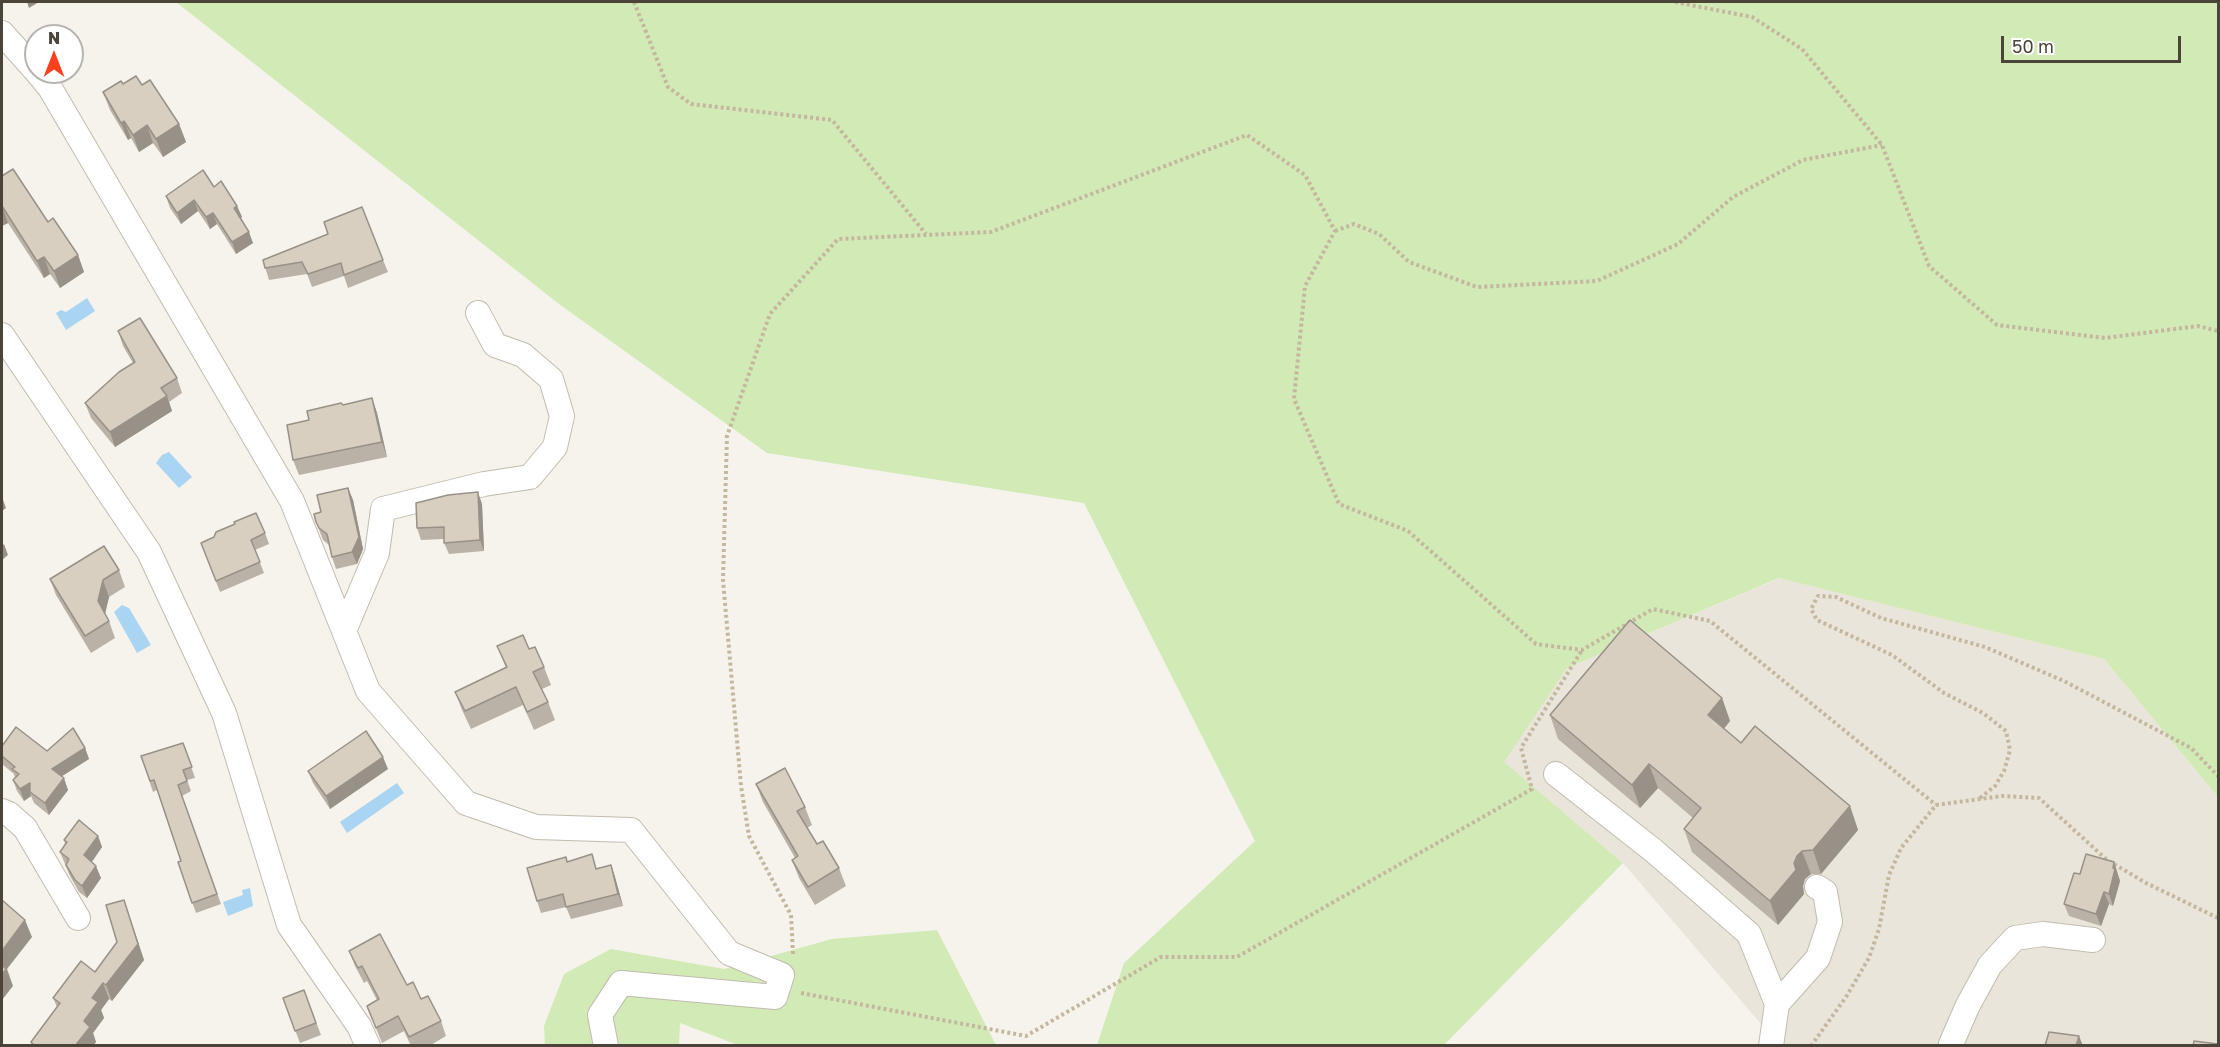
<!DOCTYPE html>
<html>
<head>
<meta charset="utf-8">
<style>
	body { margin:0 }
	#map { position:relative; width:2220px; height:1047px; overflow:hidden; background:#f6f3ec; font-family:"Golos Text",sans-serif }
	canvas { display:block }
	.frame { position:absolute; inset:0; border:3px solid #4b4439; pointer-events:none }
	.north { position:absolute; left:24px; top:24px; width:60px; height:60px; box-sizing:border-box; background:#fff; border:2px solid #b7b4b0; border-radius:50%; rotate:0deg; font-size:16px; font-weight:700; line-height:24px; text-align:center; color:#4b4439 }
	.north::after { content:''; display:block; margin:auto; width:21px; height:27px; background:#fc3f1d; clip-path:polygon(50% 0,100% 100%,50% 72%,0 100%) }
	.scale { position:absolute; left:2001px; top:36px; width:180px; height:27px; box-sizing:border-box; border:3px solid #4b4439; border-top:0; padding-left:8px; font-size:18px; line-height:21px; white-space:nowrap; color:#4b4439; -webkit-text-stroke:4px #fff; paint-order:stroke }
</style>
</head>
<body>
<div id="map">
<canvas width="2220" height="1047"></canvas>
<div class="frame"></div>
<div class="north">N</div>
<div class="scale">50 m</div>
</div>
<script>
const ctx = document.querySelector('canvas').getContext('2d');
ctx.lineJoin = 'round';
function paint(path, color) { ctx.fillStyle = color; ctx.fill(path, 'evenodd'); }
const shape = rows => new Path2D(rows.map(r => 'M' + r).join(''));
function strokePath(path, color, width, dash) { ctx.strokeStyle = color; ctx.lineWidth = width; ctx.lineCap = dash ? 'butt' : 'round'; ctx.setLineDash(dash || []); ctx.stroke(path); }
paint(shape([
	[1780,578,2104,659,2218,797,2218,1045,1779,1045,1623,863,1503,762,1567,668]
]), '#eae5da');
paint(shape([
	[176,2,2218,2,2218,797,2104,659,1779,578,1567,668,1504,762,1623,863,1444,1045,1097,1045,1124,963,1255,841,1084,503,767,453,559,304],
	[937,930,996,1045,738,1045,680,1023,679,1045,545,1046,544,1026,564,974,611,949,724,969,832,939]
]), '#d2eab5');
paint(shape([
	[87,298,95,311,66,330,56,313,61,310,66,312],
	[169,452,192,477,179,488,156,463,162,455],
	[122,605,129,608,151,645,137,653,114,612],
	[397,783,404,793,347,833,340,822],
	[250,888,253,906,228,916,223,902,243,895,242,890]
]), '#a9d4f2');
const minor = shape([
	[2,33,36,71],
	[37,72,50,88,292,501,368,691,466,803,536,827,631,830,729,953,782,975,775,997,621,983,600,1015,606,1046],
	[2,335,149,552,224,713,289,925,359,1026,368,1046],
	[344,631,377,553,383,509,484,484,530,477,555,447,562,416,551,379,523,355,495,345,478,313],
	[1556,774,1654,851,1749,934,1777,1004,1771,1046],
	[2,811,9,814,25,828,78,918],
	[1777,1004,1818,958,1830,922,1825,892,1817,887],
	[1951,1044,1968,1005,1990,965,2015,938,2043,934,2093,940]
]);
strokePath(minor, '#c2bbae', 26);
strokePath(shape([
	[634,2,668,87,691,104,832,120,926,234],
	[1675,2,1752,17,1802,49,1882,145,1929,266,1997,325,2105,338,2198,326,2218,331],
	[1335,231,1354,224,1379,234,1409,262,1477,287,1597,281,1678,244,1733,197,1803,160,1882,145],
	[1980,798,1995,786,2004,771,2010,750,2006,731,1983,713,1944,693,1892,655,1817,620,1811,609,1818,596,1836,597,1881,618,1985,647,2064,681,2191,748,2218,776],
	[793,954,791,915,749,836,741,786,723,580,727,436,770,314,838,239,991,232,1247,135,1305,175,1335,231,1305,286,1294,399,1339,504,1408,531,1536,644,1582,650,1653,609,1710,621,1936,805],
	[801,993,1026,1036,1161,957,1237,957,1532,789,1521,748,1582,650],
	[1811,1046,1846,997,1869,958,1879,929,1889,875,1901,848,1936,805,2002,796,2039,798,2107,860,2146,883,2218,918]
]), '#c4b79f', 4, [3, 3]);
strokePath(minor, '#fff', 24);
paint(shape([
	[123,84,142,85,179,124,186,142,163,157,153,143,139,152,131,138,128,140,110,110,103,92],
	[2,176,48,222,78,255,84,272,60,288,50,274,44,278,8,223,2,226],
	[214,187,237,206,242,217,240,218,253,243,236,254,217,224,210,229,198,211,181,224,170,208,166,196],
	[263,260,383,260,388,272,348,288,344,276,312,287,307,274,269,280],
	[118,331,177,378,182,393,169,402,172,411,115,447,91,418,85,403,133,363,123,346],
	[372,398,377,413,387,457,299,475,293,460,309,420,343,405],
	[348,488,353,500,363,549,357,564,336,569,332,557,329,545,323,540,316,522],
	[482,504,484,551,449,554,444,543,444,539,421,540,417,528],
	[265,533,269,544,255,550,264,573,220,592,201,543],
	[119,570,125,587,109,597,105,614,109,621,115,638,91,653,56,595,50,579],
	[497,646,529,649,544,667,551,685,542,689,548,702,555,720,534,730,523,705,471,729,462,710,455,692,506,668],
	[1722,698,1730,721,1724,729,1741,743,1850,806,1858,830,1821,874,1811,874,1805,879,1803,886,1804,894,1778,925,1692,852,1684,829,1693,818,1658,788,1640,808,1558,739,1550,715],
	[183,743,195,778,187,780,191,791,182,796,221,904,196,913,178,862,181,861,157,790,153,792,141,756],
	[2,746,47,751,85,748,89,759,62,776,68,790,49,815,34,803,31,796,24,801,17,791,13,780,15,778,14,774,2,764],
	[388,769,330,809,313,783,308,771],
	[756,784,805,807,812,825,807,828,817,844,839,868,846,886,815,905,799,878,792,860,795,858,763,802],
	[98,836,102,847,92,862,101,878,87,898,79,892,70,876,60,852,65,844,64,840],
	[568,862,597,868,611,865,615,877,623,906,571,919,566,907,541,913,537,901],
	[2114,862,2120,881,2113,906,2109,904,2101,926,2069,916,2064,904,2080,874],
	[124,900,144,960,112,1001,109,999,101,1010,104,1018,93,1033,96,1042,93,1046,32,1046,31,1042,57,1007,53,998,95,972,117,942],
	[349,951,407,985,441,1021,446,1036,429,1046,411,1046,404,1031,382,1043,367,1006,377,1000,367,981,364,983,355,966],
	[304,990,321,1035,300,1043,283,998]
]), '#bab2a6');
paint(shape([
	[27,2,39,2,29,8],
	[124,121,131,138,128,140,121,123],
	[179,124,186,142,163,157,156,139],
	[147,125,153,143,139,152,133,135],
	[194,200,198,211,181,224,177,213],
	[2,206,8,223,2,226],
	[237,206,242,217,238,220,234,208],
	[213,213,217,224,210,229,206,217],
	[249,232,253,243,236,254,232,242],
	[78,255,84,272,60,288,54,271],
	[44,257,50,274,44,278,37,261],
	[167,396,172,411,115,447,110,432],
	[372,398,377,413,387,457,382,442],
	[348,488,353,500,363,549,357,564,352,552],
	[478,492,482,504,484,551,480,540],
	[2,497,6,508,2,511],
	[4,544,8,555,2,560,2,546],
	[103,580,109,597,104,618,98,601],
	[1722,698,1730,721,1716,738,1708,715],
	[85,748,89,759,56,780,52,769],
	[383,757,388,769,330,809,326,796],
	[1649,764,1658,788,1640,808,1632,785],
	[64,778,68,790,49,815,45,803],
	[30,783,30,792,31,796,24,801,20,789],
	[1850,806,1858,830,1821,874,1813,850],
	[98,836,102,847,88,867,84,855],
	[1802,851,1811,874,1805,879,1803,886,1804,894,1778,925,1770,901,1794,863,1797,856],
	[2114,862,2120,881,2113,906,2109,894],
	[611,865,615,877,623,906,618,894],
	[96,866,101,878,87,898,82,886],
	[2104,892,2109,904,2101,926,2096,914],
	[124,900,144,960,112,1001,106,985,138,944],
	[25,920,32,937,7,969,13,986,2,1000,2,951],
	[103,983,109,999,101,1010,104,1018,93,1033,96,1042,93,1046,75,1046,92,998],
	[2079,1036,2083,1046,2076,1046]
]), '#979187');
const building = shape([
	[136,76,142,85,150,80,179,124,156,139,147,125,133,135,124,121,121,123,103,92,121,81,123,84,136,76],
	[13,169,48,222,53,218,78,255,54,271,44,257,37,261,2,206,2,176,13,169],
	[203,170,214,187,221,181,237,206,234,208,249,232,232,242,213,213,206,217,194,200,177,213,166,196,203,170],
	[362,207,383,260,344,275,341,263,308,274,302,262,265,268,263,260,328,234,324,222,362,207],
	[140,318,177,378,161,388,167,396,110,432,85,403,119,372,135,362,118,331,140,318],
	[372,398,382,442,293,460,287,425,309,420,307,411,341,403,343,405,372,398],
	[348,488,359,537,352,552,332,557,327,534,319,528,316,522,314,514,321,512,317,495,348,488],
	[478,492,480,540,444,543,444,527,417,528,416,503,448,495,478,492],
	[256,513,265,533,251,540,260,562,216,581,201,543,214,537,216,532,235,524,234,522,256,513],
	[104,546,119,570,103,580,98,601,109,621,85,636,50,579,104,546],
	[1630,620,1722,698,1708,715,1741,743,1755,726,1850,806,1813,850,1802,851,1797,856,1794,863,1796,870,1770,901,1684,829,1701,808,1649,764,1632,785,1550,715,1630,620],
	[523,635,529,649,535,647,544,667,533,672,548,702,527,712,516,687,465,711,455,692,507,667,497,646,523,635],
	[16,727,47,751,73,728,85,748,52,769,64,778,45,803,30,792,30,783,20,789,13,780,19,774,12,769,15,767,2,756,2,746,16,727],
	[366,731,383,757,326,796,308,771,366,731],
	[183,743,192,767,183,770,187,781,178,785,217,894,192,903,178,862,181,861,154,780,150,781,141,756,183,743],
	[785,768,805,807,797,811,817,844,823,841,839,868,808,887,792,860,798,856,756,784,785,768],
	[79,820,98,836,84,855,96,866,82,886,75,880,66,865,69,859,60,852,67,842,64,840,79,820],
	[592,854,596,869,611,865,618,894,566,907,563,894,537,901,527,868,566,857,567,862,592,854],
	[2086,854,2114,862,2113,868,2115,869,2109,894,2104,892,2096,914,2064,904,2074,873,2080,874,2086,854],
	[2,900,25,920,2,951,2,900],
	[124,900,138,944,106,985,103,983,92,998,98,1002,84,1021,90,1027,75,1046,35,1046,31,1042,60,1003,53,998,81,961,95,972,117,942,106,905,124,900],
	[380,934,407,985,413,982,421,999,428,996,441,1021,409,1037,398,1016,376,1028,367,1006,379,999,362,966,358,968,349,951,380,934],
	[2,965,6,969,2,975,2,965],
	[304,990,316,1023,295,1031,283,998,304,990],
	[2049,1032,2079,1036,2076,1046,2045,1046,2049,1032],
	[2194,1041,2218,1044,2218,1046,2193,1046,2194,1041]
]);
paint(building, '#d8cfc1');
strokePath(building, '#979187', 1.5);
</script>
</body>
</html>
